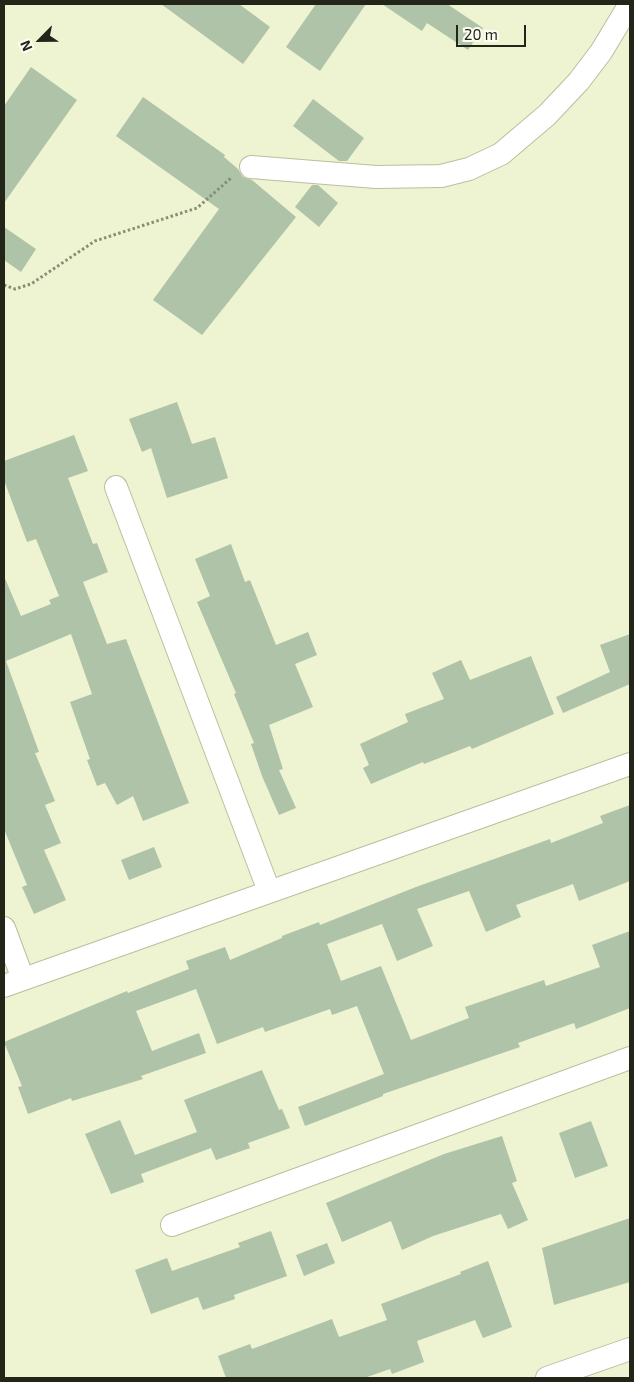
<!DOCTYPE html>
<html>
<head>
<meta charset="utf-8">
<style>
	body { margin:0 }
	#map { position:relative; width:634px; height:1382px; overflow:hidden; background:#eef3d1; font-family:"Exo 2",sans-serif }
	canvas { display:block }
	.frame { position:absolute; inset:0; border:5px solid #242519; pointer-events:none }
	.north { position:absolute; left:15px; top:15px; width:50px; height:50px; -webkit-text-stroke:4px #fcfef1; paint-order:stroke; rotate:247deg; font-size:14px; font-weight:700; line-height:20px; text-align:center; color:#242519 }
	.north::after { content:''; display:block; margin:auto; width:18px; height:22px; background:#242519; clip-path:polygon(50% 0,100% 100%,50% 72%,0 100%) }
	.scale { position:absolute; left:456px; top:25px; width:70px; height:22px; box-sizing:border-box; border:2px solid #242519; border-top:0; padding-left:6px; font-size:15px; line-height:18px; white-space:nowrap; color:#242519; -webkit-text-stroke:4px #fcfef1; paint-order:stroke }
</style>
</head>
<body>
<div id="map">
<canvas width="634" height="1382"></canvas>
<div class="frame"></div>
<div class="north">N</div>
<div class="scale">20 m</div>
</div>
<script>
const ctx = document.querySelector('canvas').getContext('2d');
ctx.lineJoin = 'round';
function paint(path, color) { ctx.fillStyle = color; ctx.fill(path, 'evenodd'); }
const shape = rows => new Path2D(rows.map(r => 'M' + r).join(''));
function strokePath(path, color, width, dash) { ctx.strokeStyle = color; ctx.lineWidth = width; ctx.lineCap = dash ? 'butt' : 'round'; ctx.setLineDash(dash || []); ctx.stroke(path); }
paint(shape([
	[161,4,239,4,270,27,243,64],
	[316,4,366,4,320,71,286,47],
	[382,4,447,4,483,28,468,50,427,23,422,31],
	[31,67,77,100,4,203,4,106],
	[143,97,225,155,224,157,238,169,243,177,252,180,296,217,202,335,153,300,219,209,116,136],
	[313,99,364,138,347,161,339,161,293,126],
	[312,185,318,185,338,203,319,227,295,207],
	[4,227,36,249,21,272,4,260],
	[177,402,192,444,215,437,228,478,167,498,151,448,142,452,129,419],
	[74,435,88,471,68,478,93,544,97,543,108,572,83,582,107,644,126,639,189,803,143,821,133,796,117,805,105,783,97,786,87,760,90,759,70,702,92,694,71,634,6,661,39,752,35,753,55,801,45,805,61,843,44,850,66,900,34,914,22,887,27,885,4,829,4,576,21,616,51,604,49,600,59,596,36,539,27,542,4,480,4,461],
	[231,544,245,582,250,580,276,645,308,632,317,655,295,664,313,707,269,725,283,769,279,770,296,808,279,815,262,776,251,744,254,743,234,694,236,693,197,602,210,596,195,559],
	[630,634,630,684,563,713,556,697,610,672,600,645],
	[531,656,554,714,472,749,470,746,424,764,423,762,371,784,363,768,369,765,360,744,408,722,405,714,444,699,432,673,461,660,470,680],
	[630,805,630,881,579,901,573,884,516,905,521,917,486,932,469,891,417,909,433,946,397,961,382,924,327,944,341,981,381,966,411,1040,469,1018,465,1007,544,980,546,986,600,967,592,945,630,931,630,1008,576,1029,574,1023,518,1043,520,1047,383,1094,383,1096,305,1126,298,1107,384,1074,357,1006,332,1015,330,1009,265,1032,263,1027,217,1044,196,989,136,1011,152,1051,199,1033,206,1053,141,1076,143,1079,72,1101,71,1098,28,1114,18,1087,22,1086,4,1042,127,991,128,993,189,969,186,961,225,947,230,960,282,938,282,936,319,922,320,925,416,887,550,839,551,843,603,823,600,816],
	[154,847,162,867,129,880,121,860],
	[262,1070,279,1110,282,1109,290,1128,248,1143,250,1148,216,1160,211,1148,141,1174,144,1182,111,1194,85,1134,120,1120,135,1155,197,1132,184,1100],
	[591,1121,608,1166,575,1178,559,1133],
	[502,1136,517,1181,512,1183,528,1220,508,1229,501,1214,433,1236,402,1250,391,1221,342,1242,326,1203,444,1154],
	[630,1218,630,1282,554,1305,542,1248],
	[271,1231,287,1276,234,1295,235,1299,203,1310,198,1297,151,1314,135,1270,167,1258,172,1271,240,1247,238,1243],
	[327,1243,335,1263,304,1276,296,1255],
	[488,1261,512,1327,483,1338,475,1320,417,1341,424,1362,392,1374,390,1369,364,1378,226,1378,218,1356,250,1344,252,1349,332,1319,339,1337,387,1320,381,1304,461,1274,460,1272]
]), '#aec3a7');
const street = shape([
	[251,167,376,177,441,176,469,169,501,154,547,115,579,81,601,52,630,4],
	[116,487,269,891],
	[4,928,23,979],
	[4,986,630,764],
	[172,1225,630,1058],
	[547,1378,630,1349]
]);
strokePath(street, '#babf9e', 24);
strokePath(shape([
	[4,285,15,289,31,284,95,241,197,208,231,178]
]), '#8a8d76', 3, [2.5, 2.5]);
strokePath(street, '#fff', 22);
</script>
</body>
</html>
